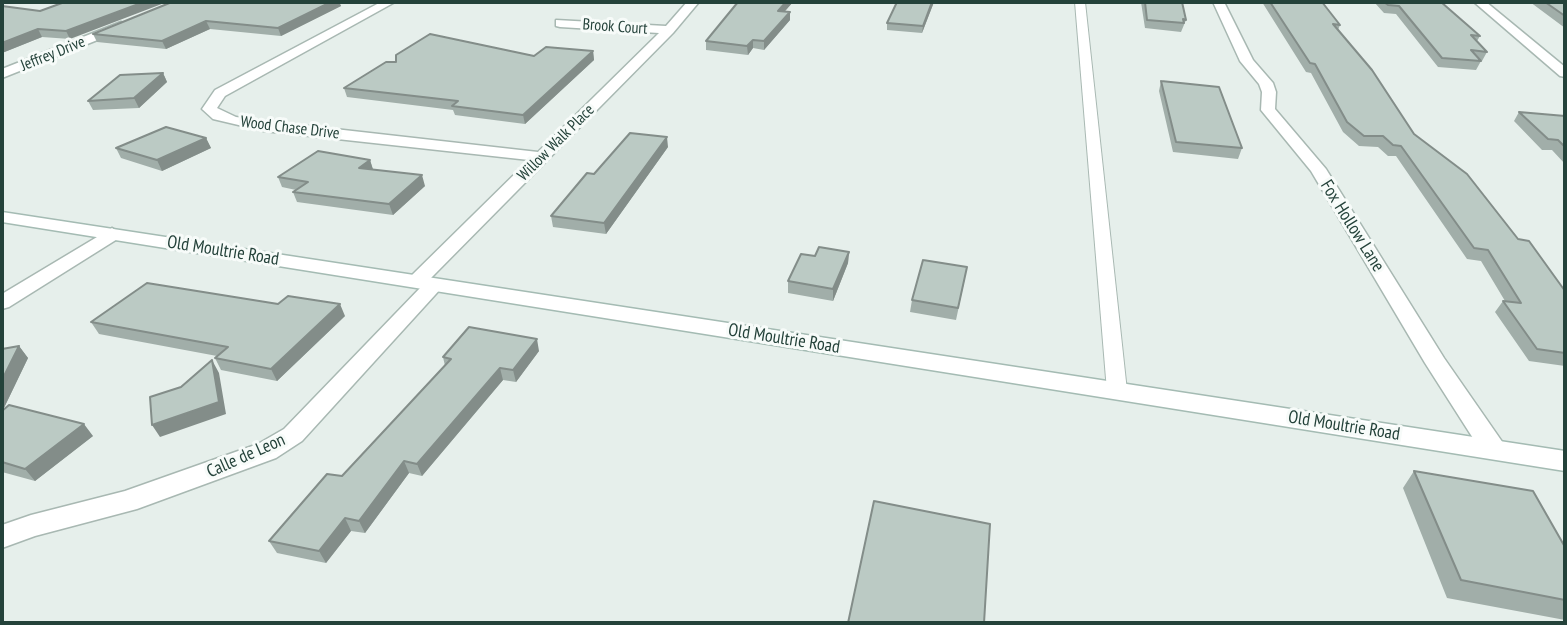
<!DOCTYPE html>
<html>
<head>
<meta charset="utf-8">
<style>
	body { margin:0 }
	#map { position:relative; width:1567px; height:625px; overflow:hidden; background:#e6efeb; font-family:"PT Sans Narrow",sans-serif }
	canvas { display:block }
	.frame { position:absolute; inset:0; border:4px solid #24423a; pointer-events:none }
</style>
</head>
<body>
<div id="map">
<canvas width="1567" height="625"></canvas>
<div class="frame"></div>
</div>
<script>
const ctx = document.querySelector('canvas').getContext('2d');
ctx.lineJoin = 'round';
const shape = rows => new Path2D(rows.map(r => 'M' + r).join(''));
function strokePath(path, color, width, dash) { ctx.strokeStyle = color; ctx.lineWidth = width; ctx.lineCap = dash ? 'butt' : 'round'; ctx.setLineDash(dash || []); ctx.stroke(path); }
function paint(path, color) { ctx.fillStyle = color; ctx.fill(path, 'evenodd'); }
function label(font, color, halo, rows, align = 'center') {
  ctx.font = font + ' "PT Sans Narrow",sans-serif'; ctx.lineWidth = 6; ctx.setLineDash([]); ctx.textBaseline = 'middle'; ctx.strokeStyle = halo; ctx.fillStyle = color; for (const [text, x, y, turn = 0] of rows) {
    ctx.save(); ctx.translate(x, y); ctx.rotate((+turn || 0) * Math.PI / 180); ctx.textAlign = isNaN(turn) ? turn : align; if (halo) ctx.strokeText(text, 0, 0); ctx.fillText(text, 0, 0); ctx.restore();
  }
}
const lane = shape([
	[1075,2,1085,2,1127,391,1124,396,1117,398,1110,396,1107,391,1075,2]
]);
const street = shape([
	[381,2,395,2,225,96,217,108,236,117,264,121,538,152,659,33,560,27,556,26,556,20,666,26,687,2,699,2,673,33,430,279,442,280,445,284,302,441,276,458,137,509,35,536,2,548,2,525,31,515,125,491,258,444,284,429,422,286,410,285,407,281,410,277,529,160,264,131,213,119,202,109,215,90,381,2],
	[1213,2,1224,2,1253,60,1273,83,1276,92,1275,109,1326,169,1444,358,1503,443,1507,450,1503,457,1494,459,1485,457,1425,363,1311,171,1261,110,1262,92,1259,84,1240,61,1213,2],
	[1474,2,1486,2,1565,67,1565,77,1560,76,1474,2],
	[121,22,127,26,125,29,2,78,2,69,121,22],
	[112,228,121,234,119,238,9,307,2,309,2,294,112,228]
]);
const secondary = shape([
	[2,212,1565,451,1565,471,2,222,2,212]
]);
strokePath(lane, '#a8b8b2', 2);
strokePath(street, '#a8b8b2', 3);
strokePath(secondary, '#a4bbb3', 3);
paint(lane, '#fff');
paint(street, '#fff');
paint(secondary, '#fff');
paint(shape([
	[172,2,339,2,341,6,281,36,210,29,166,49,97,42,93,34],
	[738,2,793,2,785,11,790,12,790,20,764,50,753,48,748,55,706,50,706,41],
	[897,2,934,2,922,33,887,30,887,23],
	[1141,2,1182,2,1186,20,1181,32,1145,28],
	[1262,2,1322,2,1340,25,1338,30,1414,134,1518,239,1565,291,1565,366,1529,361,1495,312,1503,301,1505,301,1481,261,1467,259,1396,156,1388,156,1378,147,1359,146,1343,132,1311,73,1306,72],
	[1374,2,1441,2,1480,36,1477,41,1487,52,1482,61,1480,60,1481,61,1476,70,1438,67,1396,14,1384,13],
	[1530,2,1565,2,1565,28],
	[62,3,70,39,42,37,2,53,2,6,40,11],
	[593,51,594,60,525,124,455,115,453,110,347,97,344,88,534,56],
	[163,73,167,82,139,108,93,110,88,101],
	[1161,81,1242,148,1238,159,1173,152,1159,91],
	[1519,112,1565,116,1565,164,1552,150,1542,150,1514,121],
	[206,138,211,148,162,171,121,158,116,148],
	[668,147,606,234,553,227,551,216,594,174],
	[370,160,373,169,425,186,393,215,297,202,293,192,296,190,282,187,278,177],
	[849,252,848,263,833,301,788,293,788,281],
	[965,278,956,320,910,312,912,300],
	[345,316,277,381,221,370,215,358,217,356,99,334,91,322],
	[19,346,28,358,3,410,93,436,35,481,2,472,2,349],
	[539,351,516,382,503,380,422,476,409,473,365,533,351,531,326,563,277,553,269,541,342,476,445,366,443,357],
	[1414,471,1565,547,1565,620,1447,598,1403,488]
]), '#a1aea9');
paint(shape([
	[144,2,167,2,70,39,66,31],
	[331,2,339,2,341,6,281,36,278,28],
	[786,2,793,2,778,19,778,11],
	[932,2,934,2,922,33,923,26],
	[790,12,790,20,764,50,764,41],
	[206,21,210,29,166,49,162,41],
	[38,29,42,37,2,53,2,43],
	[753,40,753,48,748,55,747,46],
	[593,51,594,60,525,124,523,115],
	[163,73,167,82,139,108,134,98],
	[667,137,668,147,606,234,604,223],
	[206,138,211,148,162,171,157,160],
	[370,160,373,170,359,168],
	[422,175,425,186,393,215,389,204],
	[849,252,848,263,833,301,833,289],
	[340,304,345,316,277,381,271,369],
	[537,339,539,351,516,382,513,370],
	[19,346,28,358,2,412,2,380],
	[212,360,219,373,226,414,160,437,152,425],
	[500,368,503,380,422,476,417,464],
	[84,424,93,436,35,481,25,469],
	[404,461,409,473,365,533,359,521],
	[345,518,351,531,326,563,319,551]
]), '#838d89');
const building = shape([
	[62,2,144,2,66,31,38,29,2,43,2,6,40,11,62,3,62,2],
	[172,2,331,2,278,28,206,21,162,41,93,34,172,2],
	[738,2,786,2,778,11,790,12,764,41,753,40,747,46,706,41,738,2],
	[897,2,932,2,923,26,887,23,897,2],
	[1145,2,1182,2,1186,20,1183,19,1184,23,1147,20,1145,2],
	[1270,2,1322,2,1340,25,1333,24,1372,70,1414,134,1467,174,1518,239,1529,241,1565,291,1565,353,1537,349,1503,301,1521,303,1488,250,1474,248,1401,146,1393,145,1383,136,1364,136,1347,122,1315,64,1310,63,1270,2],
	[1384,2,1441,2,1480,36,1471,35,1487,52,1471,50,1481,61,1442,58,1399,6,1388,5,1384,2],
	[1545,2,1565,2,1565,16,1545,2],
	[430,34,534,56,546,47,593,51,523,115,452,106,458,101,344,88,386,62,396,62,396,55,430,34],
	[163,73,134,98,88,101,120,75,163,73],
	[1161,81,1219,87,1242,148,1176,142,1161,81],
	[1519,112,1565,116,1565,147,1558,140,1548,139,1519,112],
	[166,127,206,138,157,160,116,148,166,127],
	[630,133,667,137,604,223,551,216,587,173,594,174,630,133],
	[318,151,370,160,359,168,422,175,389,204,293,192,308,182,278,177,318,151],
	[819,247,849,252,833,289,788,281,801,254,815,256,819,247],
	[923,260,967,267,958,308,912,300,923,260],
	[147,283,278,304,288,296,340,304,271,369,215,358,228,347,91,322,147,283],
	[469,327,537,339,513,370,500,368,417,464,404,461,359,521,345,518,319,551,269,541,327,474,342,476,451,359,443,357,469,327],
	[19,346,2,380,2,349,19,346],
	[212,360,219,402,152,425,150,397,181,387,212,360],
	[9,405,84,424,25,469,2,462,2,411,9,405],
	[1414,471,1533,491,1565,547,1565,600,1461,580,1414,471],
	[874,501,990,524,984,623,848,623,874,501]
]);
paint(building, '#bbcac4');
strokePath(building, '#838d89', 2);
label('16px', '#24423a', '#f7fbf9', [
	["Brook Court",615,27,4],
	["Jeffrey Drive",53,54,-22],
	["Wood Chase Drive",290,128,7],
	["Willow Walk Place",556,143,-45]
]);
label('18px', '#24423a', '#f7fbf9', [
	["Fox Hollow Lane",1352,226,58],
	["Old Moultrie Road",223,251,9],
	["Old Moultrie Road",784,339,9],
	["Old Moultrie Road",1344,426,9],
	["Calle de Leon",246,456,-24]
]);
</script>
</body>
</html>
